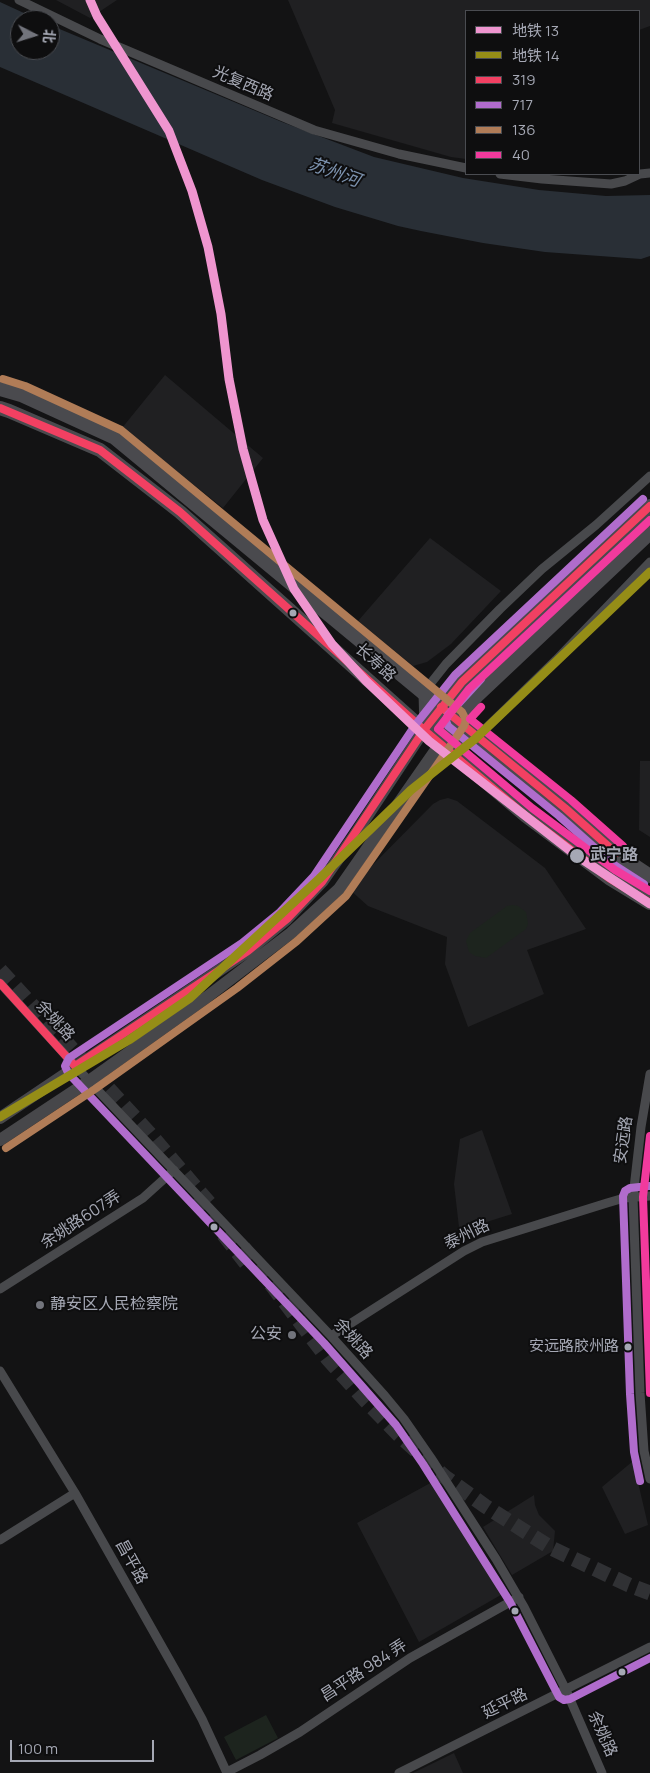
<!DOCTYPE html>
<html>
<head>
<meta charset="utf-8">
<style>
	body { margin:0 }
	#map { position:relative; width:650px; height:1773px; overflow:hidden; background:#131314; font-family:Manrope,"Noto Sans SC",sans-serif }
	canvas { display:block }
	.legend { position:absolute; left:465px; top:10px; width:175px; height:165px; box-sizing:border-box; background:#0e0e0f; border:1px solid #4a4c51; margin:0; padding:6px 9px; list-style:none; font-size:15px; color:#a5a8b4 }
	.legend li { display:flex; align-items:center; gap:10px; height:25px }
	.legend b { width:25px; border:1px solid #4a4c51 }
	.north { position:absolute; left:10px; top:10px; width:50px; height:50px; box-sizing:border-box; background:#0e0e0f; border:1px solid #4a4c51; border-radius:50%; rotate:95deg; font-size:14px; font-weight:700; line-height:20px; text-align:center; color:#a5a8b4 }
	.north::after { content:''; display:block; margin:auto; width:18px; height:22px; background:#72747c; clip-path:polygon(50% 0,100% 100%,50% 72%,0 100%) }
	.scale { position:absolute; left:10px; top:1740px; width:144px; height:22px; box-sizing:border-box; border:2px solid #a5a8b4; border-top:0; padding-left:6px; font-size:15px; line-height:18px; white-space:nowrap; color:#a5a8b4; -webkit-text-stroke:4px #0e0e0f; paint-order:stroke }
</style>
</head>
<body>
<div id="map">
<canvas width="650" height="1773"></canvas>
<ul class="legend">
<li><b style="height:6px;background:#ef95cf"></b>地铁 13</li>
<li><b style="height:6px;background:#958d17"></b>地铁 14</li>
<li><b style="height:6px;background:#f24062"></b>319</li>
<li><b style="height:6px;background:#b06ccc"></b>717</li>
<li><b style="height:6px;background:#b07c57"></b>136</li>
<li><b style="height:6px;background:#f13a9d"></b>40</li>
</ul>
<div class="north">北</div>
<div class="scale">100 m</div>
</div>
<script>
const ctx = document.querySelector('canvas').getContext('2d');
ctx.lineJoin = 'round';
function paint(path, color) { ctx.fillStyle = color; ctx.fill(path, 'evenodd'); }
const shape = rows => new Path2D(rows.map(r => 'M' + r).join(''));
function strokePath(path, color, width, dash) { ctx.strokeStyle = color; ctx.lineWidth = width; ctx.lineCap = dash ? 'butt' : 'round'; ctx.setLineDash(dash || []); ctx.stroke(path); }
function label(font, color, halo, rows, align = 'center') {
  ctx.font = font + ' Manrope,"Noto Sans SC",sans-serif'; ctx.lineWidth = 4; ctx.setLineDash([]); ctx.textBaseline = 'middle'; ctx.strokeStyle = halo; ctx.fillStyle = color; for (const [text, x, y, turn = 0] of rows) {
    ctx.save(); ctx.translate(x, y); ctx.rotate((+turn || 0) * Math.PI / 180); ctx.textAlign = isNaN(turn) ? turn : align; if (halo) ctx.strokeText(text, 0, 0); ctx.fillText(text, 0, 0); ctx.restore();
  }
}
paint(shape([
	[56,0,117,0,90,18],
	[288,0,650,0,650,26,639,30,639,11,466,11,466,159,451,157,332,123,335,110],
	[165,375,263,458,223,508,122,428],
	[430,538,501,591,451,644,427,662,413,666,358,621],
	[640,761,650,761,650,837,639,830],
	[448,798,457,801,545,868,586,929,527,950,544,994,468,1027,445,964,447,937,368,906,349,889,433,804,440,800],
	[482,1130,512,1214,480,1224,460,1236,454,1184,460,1139],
	[633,1461,648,1525,625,1534,602,1487],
	[434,1481,506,1592,419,1642,357,1523],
	[534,1495,535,1505,539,1515,555,1531,553,1551,512,1575,483,1527],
	[454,1753,463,1773,413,1773]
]), '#202022');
paint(shape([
	[513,905,518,906,526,912,528,924,526,929,486,958,475,956,469,952,466,941,470,933,507,906],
	[266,1715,278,1738,236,1760,224,1737]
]), '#1d241e');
paint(shape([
	[0,2,39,20,20,20,20,50,50,50,50,25,282,122,374,157,463,178,539,190,606,196,650,195,650,256,641,259,545,252,483,243,421,231,398,226,335,207,262,180,0,67]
]), '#292f36');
strokePath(shape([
	[0,970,149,1133,209,1203],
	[195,1198,246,1263],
	[243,1247,328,1359,365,1400,399,1435,445,1477,485,1506,553,1549,629,1585,650,1593]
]), '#303134', 15, [15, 8]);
strokePath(shape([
	[19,0,100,39,314,130,399,154,466,168],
	[500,174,542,179,611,184,625,181,640,174,650,173],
	[424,730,423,693,446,664,500,609,542,569,596,525,650,476],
	[440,744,477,737,556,660,650,562],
	[0,983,89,1081,331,1336,385,1396,404,1419,431,1458,496,1559,524,1607,566,1690,602,1773],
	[650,1074,641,1127,633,1197,640,1393,644,1451,650,1479],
	[0,1289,143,1198,174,1170],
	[331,1336,464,1251,482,1242,607,1203,624,1198,650,1196],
	[0,1371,75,1493,178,1675,202,1719,227,1773],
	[0,1540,75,1493],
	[227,1772,260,1755,300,1732,410,1658,519,1597],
	[399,1773,650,1647]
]), '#48494c', 9);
strokePath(shape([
	[0,1118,248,951,287,919,322,882,352,839,424,730],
	[0,1140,89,1081,207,997,291,933,339,889,440,744]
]), '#47474a', 12);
strokePath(shape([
	[0,389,21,395,115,438,456,720,565,808,620,856,650,876],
	[0,408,9,411,100,450,180,512,424,730,526,816,609,878,650,903],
	[424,730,462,682,650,506],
	[440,744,456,720,477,696,650,533]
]), '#4a4a4e', 14);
strokePath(shape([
	[0,408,100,450,180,512,424,730,526,816,609,878,650,903],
	[441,707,565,808,616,853],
	[0,983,75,1066,248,951,287,919,322,882,424,730,462,682,650,506]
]), '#f24062', 8);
strokePath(shape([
	[643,499,455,675,416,724,314,876,280,912,242,943,69,1058,65,1066,68,1073,324,1343,396,1425,423,1464,510,1602,559,1697,564,1700,570,1699,650,1658],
	[481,679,448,715,446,721,448,726,559,816,613,864,644,884],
	[640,1481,634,1452,630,1394,623,1196,625,1191,630,1188,649,1186]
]), '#b06ccc', 8);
strokePath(shape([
	[3,379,25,386,121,430,462,712,466,720,464,726,346,896,297,941,237,988,95,1089,6,1148]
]), '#b07c57', 8);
strokePath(shape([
	[650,520,469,689,438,729,532,808,615,870,650,891],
	[481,707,470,719,571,800,623,846],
	[650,1136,643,1197,650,1393]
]), '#f13a9d', 8);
strokePath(shape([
	[90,0,97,16,169,131,192,191,208,247,221,314,229,379,243,449,263,520,294,589,332,644,366,681,429,741,577,856,650,904]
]), '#ef95cf', 9);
strokePath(shape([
	[0,1117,129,1040,190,998,319,879,411,790,475,739,650,572]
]), '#958d17', 9);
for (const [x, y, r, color] of [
	[293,613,4.5,"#a5a8b4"],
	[577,856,8,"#a5a8b4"],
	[214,1227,4.5,"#a5a8b4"],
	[40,1305,5,"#72747c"],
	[292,1335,5,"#72747c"],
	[628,1347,4.5,"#a5a8b4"],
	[515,1611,4.5,"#a5a8b4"],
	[622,1672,4.5,"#a5a8b4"]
]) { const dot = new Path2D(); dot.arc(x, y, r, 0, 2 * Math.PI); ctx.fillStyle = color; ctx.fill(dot); strokePath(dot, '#0e0e0f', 2); }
label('15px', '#a5a8b4', '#0e0e0f', [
	["安远路胶州路",619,1347]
], 'right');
label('16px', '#a5a8b4', '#0e0e0f', [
	["光复西路",243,84,23],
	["长寿路",375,663,42],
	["余姚路",55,1021,48],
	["安远路",624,1140,-82],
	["余姚路607弄",81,1220,-33],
	["泰州路",467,1235,-26],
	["余姚路",353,1339,48],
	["昌平路",131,1562,61],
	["昌平路 984 弄",364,1671,-33],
	["延平路",505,1704,-26],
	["余姚路",602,1734,66]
]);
label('bold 16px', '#a5a8b4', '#0e0e0f', [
	["武宁路",590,856]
], 'left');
label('16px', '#a5a8b4', '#0e0e0f', [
	["静安区人民检察院",50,1305],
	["公安",282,1335,"right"]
], 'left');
label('italic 18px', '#7c92ae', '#0e0e0f', [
	["苏州河",334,173,20]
]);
</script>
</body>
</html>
